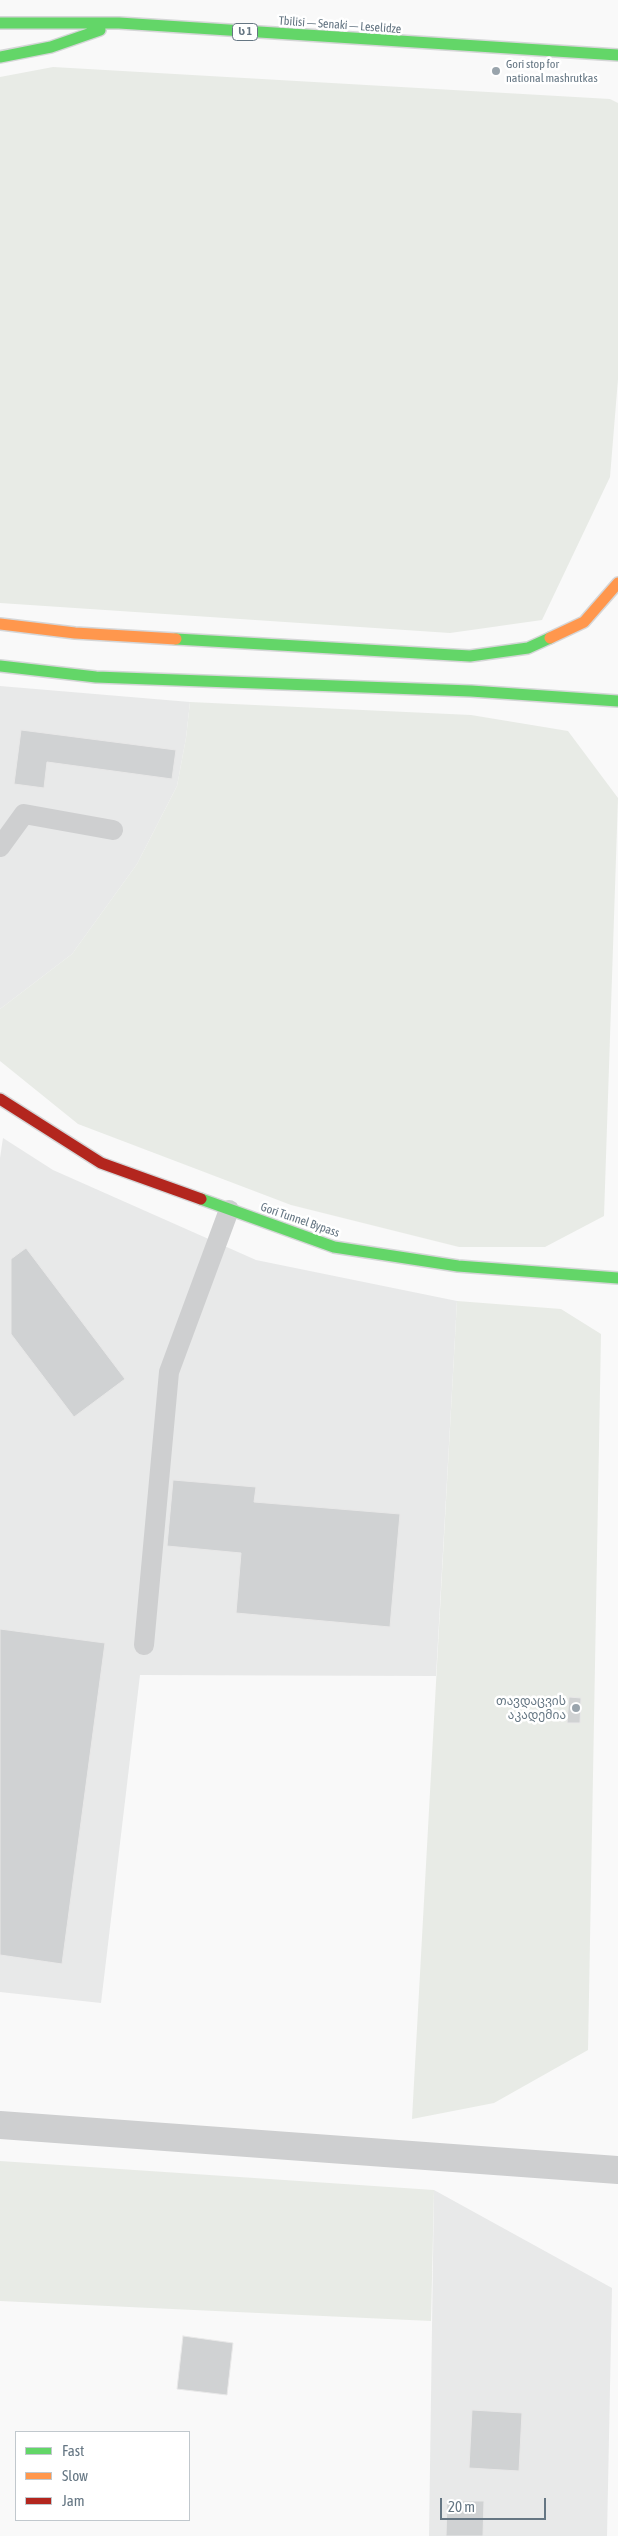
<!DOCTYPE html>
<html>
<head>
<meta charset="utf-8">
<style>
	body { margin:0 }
	#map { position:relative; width:618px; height:2536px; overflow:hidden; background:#f9f9f9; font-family:"Asap Condensed",sans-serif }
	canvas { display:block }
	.legend { position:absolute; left:15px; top:2431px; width:175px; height:90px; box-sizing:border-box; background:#fff; border:1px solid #c1c8cd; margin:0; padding:6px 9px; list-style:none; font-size:15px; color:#657683 }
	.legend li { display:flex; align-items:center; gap:10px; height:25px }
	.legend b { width:25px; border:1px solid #c1c8cd }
	.scale { position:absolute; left:440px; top:2498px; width:106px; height:22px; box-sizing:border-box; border:2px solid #657683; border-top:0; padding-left:6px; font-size:15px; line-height:18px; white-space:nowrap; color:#657683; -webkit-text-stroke:4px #fff; paint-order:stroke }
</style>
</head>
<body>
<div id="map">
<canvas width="618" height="2536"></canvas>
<ul class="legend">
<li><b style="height:6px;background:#63d668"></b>Fast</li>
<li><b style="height:6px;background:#ff974d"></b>Slow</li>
<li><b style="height:6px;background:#b3261e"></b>Jam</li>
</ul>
<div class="scale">20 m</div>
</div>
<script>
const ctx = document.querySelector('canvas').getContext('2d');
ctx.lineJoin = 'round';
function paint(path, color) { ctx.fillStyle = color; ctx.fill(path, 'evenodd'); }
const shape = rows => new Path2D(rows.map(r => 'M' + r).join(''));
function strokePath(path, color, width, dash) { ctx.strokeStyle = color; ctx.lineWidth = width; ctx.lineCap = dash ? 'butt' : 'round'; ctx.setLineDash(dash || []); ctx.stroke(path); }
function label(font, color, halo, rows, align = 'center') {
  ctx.font = font + ' "Asap Condensed","Noto Sans Georgian",sans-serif'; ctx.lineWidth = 5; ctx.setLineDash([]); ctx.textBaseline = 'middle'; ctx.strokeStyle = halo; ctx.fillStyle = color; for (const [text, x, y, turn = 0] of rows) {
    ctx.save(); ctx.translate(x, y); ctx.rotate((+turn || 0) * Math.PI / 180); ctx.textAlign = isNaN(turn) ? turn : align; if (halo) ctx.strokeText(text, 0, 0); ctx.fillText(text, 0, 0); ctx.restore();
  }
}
paint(shape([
	[0,686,190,702,186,738,177,786,137,864,72,954,0,1009],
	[3,1138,53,1170,256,1260,457,1301,436,1676,140,1675,101,2003,0,1992,0,1158],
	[434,2190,612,2288,607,2536,429,2536]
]), '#e8e9e9');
paint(shape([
	[53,67,610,99,618,103,618,379,610,477,542,620,450,633,0,603,0,77],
	[190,702,471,715,568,731,618,798,604,1216,545,1247,459,1247,291,1205,78,1124,0,1061,0,1009,72,954,137,864,177,786,186,738],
	[457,1301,561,1309,601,1334,588,2050,494,2103,412,2119],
	[0,2161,434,2190,431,2321,0,2301]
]), '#e8ebe6');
const building = shape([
	[21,730,176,750,172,779,47,762,44,788,14,784,21,730],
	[26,1248,125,1379,74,1417,11,1334,11,1259,26,1248],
	[173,1480,256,1487,254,1502,400,1514,390,1627,236,1613,241,1553,167,1546,173,1480],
	[0,1629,105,1643,62,1964,0,1955,0,1629],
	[569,1697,581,1698,580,1723,567,1723,569,1697],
	[183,2336,233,2343,227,2395,177,2389,183,2336],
	[472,2410,522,2413,519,2471,469,2468,472,2410],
	[447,2501,484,2501,483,2536,446,2536,447,2501]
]);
paint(building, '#d0d2d3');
strokePath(building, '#e8e8e8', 1);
const fast = shape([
	[0,23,119,23,618,55],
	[0,57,51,47,100,30],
	[176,639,470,656,528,648,550,638],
	[0,666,96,677,471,691,618,701],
	[201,1199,334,1247,458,1266,618,1278]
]);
const slow = shape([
	[0,624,75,633,176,639],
	[550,638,584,622,618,583]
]);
const jam = shape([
	[0,1099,101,1163,201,1199]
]);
strokePath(fast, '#d5d6d7', 14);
strokePath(slow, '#d5d6d7', 14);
strokePath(jam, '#d5d6d7', 14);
strokePath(shape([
	[0,847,24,814,113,830],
	[144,1645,169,1372,229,1210]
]), '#cecfd0', 20);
strokePath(shape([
	[0,2125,618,2170]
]), '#cecfd0', 28);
strokePath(fast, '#63d668', 11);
strokePath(slow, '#ff974d', 11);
strokePath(jam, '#b3261e', 11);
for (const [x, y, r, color] of [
	[496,71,5,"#99a4ac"],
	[576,1708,5,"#99a4ac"]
]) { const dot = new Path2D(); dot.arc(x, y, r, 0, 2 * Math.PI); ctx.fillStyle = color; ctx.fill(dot); strokePath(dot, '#fff', 2); }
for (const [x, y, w] of [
	[245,32,25]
]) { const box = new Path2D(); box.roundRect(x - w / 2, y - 8.5, w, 17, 4); ctx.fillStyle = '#fff'; ctx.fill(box); strokePath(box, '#657683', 1); }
label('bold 11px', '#657683', null, [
	["ს 1",245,32]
]);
label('12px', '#657683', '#fff', [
	["Tbilisi — Senaki — Leselidze",340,25,4],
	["Gori Tunnel Bypass",300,1220,19]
]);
label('12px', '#657683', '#fff', [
	["Gori stop for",506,64],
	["national mashrutkas",506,78],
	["თავდაცვის",566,1701,"right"],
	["აკადემია",566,1715,"right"]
], 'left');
</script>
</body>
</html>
